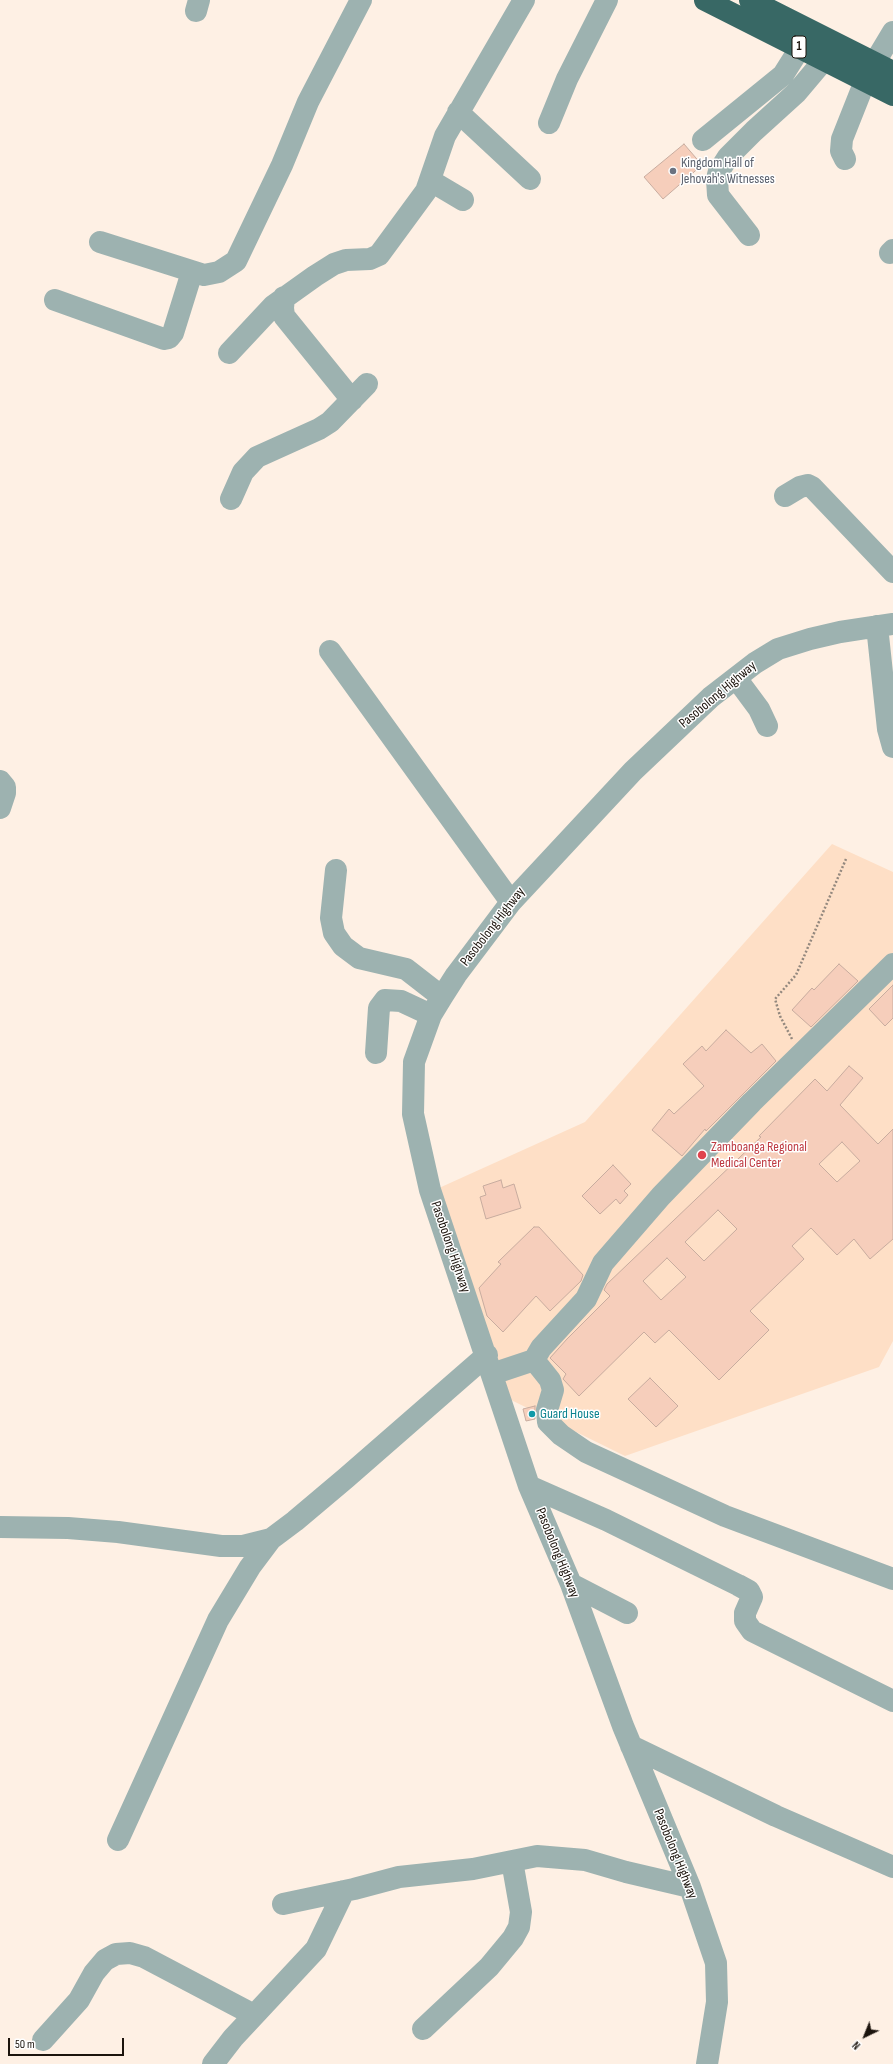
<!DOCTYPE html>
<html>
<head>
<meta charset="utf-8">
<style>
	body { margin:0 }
	#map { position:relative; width:893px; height:2064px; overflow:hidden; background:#fef0e4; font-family:"Sofia Sans Condensed",sans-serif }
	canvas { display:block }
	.north { position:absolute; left:845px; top:2016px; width:40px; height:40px; -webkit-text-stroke:3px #fff; paint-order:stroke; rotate:223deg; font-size:11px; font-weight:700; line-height:16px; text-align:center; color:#1c140d }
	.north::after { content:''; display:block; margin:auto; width:14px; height:18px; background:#1c140d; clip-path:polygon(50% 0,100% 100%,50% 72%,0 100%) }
	.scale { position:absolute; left:8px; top:2038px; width:116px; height:18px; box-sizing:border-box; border:2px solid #1c140d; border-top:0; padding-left:5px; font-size:12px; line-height:14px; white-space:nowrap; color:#1c140d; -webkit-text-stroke:3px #fff; paint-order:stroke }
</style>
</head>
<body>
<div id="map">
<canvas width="893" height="2064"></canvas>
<div class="north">N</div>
<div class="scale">50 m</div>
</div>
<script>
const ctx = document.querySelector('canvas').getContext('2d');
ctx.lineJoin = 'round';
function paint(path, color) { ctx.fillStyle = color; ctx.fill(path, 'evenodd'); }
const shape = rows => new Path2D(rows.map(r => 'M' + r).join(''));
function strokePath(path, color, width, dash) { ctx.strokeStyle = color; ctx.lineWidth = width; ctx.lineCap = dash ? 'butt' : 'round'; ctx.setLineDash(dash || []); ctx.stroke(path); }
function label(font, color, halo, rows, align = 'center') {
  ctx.font = font + ' "Sofia Sans Condensed",sans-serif'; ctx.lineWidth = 3; ctx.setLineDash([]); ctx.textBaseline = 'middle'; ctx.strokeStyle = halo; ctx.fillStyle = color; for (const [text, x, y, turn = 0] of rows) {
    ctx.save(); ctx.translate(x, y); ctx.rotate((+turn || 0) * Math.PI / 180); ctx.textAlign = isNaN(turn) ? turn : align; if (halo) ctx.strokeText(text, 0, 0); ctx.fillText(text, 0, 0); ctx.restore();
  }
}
paint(shape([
	[832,844,893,872,893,1341,879,1367,625,1456,505,1397,439,1188,585,1122]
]), '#fedfc6');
const building = shape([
	[684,144,702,165,663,199,644,177,684,144],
	[839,964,858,981,811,1027,792,1010,812,988,814,990,839,964],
	[893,985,893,1018,885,1026,869,1009,893,985],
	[726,1030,751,1053,762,1044,776,1061,706,1131,705,1129,682,1156,652,1130,669,1109,674,1114,704,1086,683,1064,702,1046,706,1051,726,1030],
	[849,1066,863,1078,840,1105,878,1144,893,1129,893,1239,870,1259,854,1239,837,1255,811,1228,792,1246,804,1259,750,1311,769,1330,719,1380,669,1330,655,1343,644,1332,579,1396,563,1379,566,1374,550,1358,567,1339,610,1296,604,1290,607,1284,761,1137,759,1136,815,1079,827,1091,849,1066],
	[842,1142,860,1161,837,1182,819,1164,842,1142],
	[718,1210,737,1229,704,1261,685,1242,718,1210],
	[667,1258,686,1277,661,1300,643,1281,667,1258],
	[613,1165,631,1184,624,1191,628,1195,620,1204,616,1199,600,1214,582,1196,613,1165],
	[501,1180,503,1188,514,1184,521,1208,486,1219,480,1197,486,1195,483,1186,501,1180],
	[534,1227,539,1227,583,1275,581,1281,550,1311,536,1296,503,1332,487,1316,479,1288,501,1264,498,1262,534,1227],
	[650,1378,678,1406,656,1427,628,1399,650,1378],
	[535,1406,535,1419,526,1421,523,1409,535,1406]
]);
paint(building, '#f6cebb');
strokePath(building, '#c8ac9f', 1);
strokePath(shape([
	[792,1039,780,1016,775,999,796,975,846,859]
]), '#93887e', 2.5, [2, 2]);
strokePath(shape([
	[196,11,199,0],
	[875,62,893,32],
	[458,112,530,179],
	[549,123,567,79,607,0],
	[703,140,783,75,800,48],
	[845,159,841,151,842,139,865,81],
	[431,181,463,200],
	[749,235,718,195,717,179,719,171,728,157,754,131,797,92,824,60],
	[100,242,204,275,219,272,236,261,282,165,308,102,361,0],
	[890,253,893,250],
	[284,297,283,308,284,316,352,400],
	[55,300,164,339,169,338,173,333,192,272],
	[229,353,273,306,315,276,334,264,346,260,370,259,379,255,426,191,445,136,524,0],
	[785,496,800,487,808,485,812,487,893,572],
	[231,499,243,472,257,457,319,429,330,422,367,384],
	[877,626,888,729,893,747],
	[330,651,511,902],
	[736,678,759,709,767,726],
	[0,781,5,787,5,793,0,808],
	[336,870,331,918,334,933,343,946,359,958,406,969,442,997],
	[376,1053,379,1008,385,1000,401,1001,431,1015],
	[534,1360,550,1380,553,1390,547,1410,548,1422,561,1435,586,1452,725,1516,893,1579],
	[492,1374,534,1360,541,1348,586,1299,603,1263,661,1196,752,1102,893,964],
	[529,1486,606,1520,738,1585,749,1591,752,1597,745,1613,745,1621,752,1631,893,1701],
	[0,1527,68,1528,118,1532,221,1546,243,1546,271,1539,295,1521,346,1478,487,1355],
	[571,1584,627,1613],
	[631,1746,776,1816,893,1867],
	[118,1840,218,1620,250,1567,271,1539],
	[283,1904,354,1889,399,1877,473,1869,537,1856,585,1860,626,1872,690,1887],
	[423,2029,489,1967,513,1938,519,1927,521,1912,512,1861],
	[43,2040,79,2000,94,1973,105,1960,116,1954,130,1953,144,1957,254,2015],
	[213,2064,233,2038,316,1949,344,1891],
	[707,2064,717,2002,716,1963,690,1887,623,1726,571,1584,529,1486,430,1190,413,1114,414,1062,431,1015,442,997,456,975,511,902,633,771,711,697,755,663,778,649,810,639,840,632,893,624]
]), '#9db2b0', 22);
strokePath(shape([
	[705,0,893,95],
	[750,0,893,72]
]), '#386865', 22);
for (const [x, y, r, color] of [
	[673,171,4,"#6b7280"],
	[702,1155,5,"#e0444e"],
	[532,1414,4,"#0f9aa8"]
]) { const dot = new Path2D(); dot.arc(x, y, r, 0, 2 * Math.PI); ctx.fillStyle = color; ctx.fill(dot); strokePath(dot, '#fff', 1.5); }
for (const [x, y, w] of [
	[799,47,14]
]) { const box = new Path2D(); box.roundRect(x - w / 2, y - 11, w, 22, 3); ctx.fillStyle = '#fff'; ctx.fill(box); strokePath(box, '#1c140d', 1); }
label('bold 13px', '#1c140d', null, [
	["1",799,47]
]);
label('14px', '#5b616d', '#fff', [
	["Kingdom Hall of",681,163],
	["Jehovah's Witnesses",681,179]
], 'left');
label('14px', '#1c140d', '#fff', [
	["Pasobolong Highway",718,695,-40],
	["Pasobolong Highway",493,927,-52],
	["Pasobolong Highway",450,1247,71],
	["Pasobolong Highway",557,1553,68],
	["Pasobolong Highway",675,1854,68]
]);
label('14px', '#be3a42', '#fff', [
	["Zamboanga Regional",711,1147],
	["Medical Center",711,1163]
], 'left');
label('14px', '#0d838f', '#fff', [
	["Guard House",540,1414]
], 'left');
</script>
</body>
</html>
